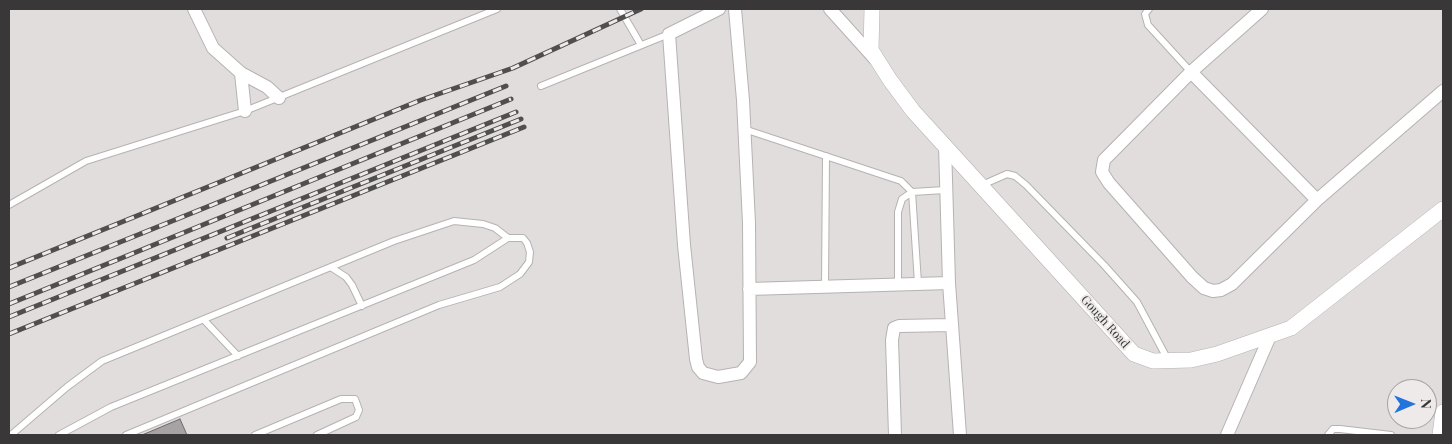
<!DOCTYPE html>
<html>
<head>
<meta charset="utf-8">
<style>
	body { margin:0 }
	#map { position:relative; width:1452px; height:444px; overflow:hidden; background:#e2dddd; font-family:"Playfair Display",serif }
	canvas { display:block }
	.frame { position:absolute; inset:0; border:10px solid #393737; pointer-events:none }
	.north { position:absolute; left:1387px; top:379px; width:50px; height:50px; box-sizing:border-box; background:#efeaea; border:1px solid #a6a2a2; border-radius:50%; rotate:89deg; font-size:14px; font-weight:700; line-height:20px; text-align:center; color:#393737 }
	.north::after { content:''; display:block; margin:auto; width:18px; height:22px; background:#2373de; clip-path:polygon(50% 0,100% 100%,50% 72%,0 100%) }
</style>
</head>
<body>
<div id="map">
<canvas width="1452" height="444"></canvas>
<div class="frame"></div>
<div class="north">N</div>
</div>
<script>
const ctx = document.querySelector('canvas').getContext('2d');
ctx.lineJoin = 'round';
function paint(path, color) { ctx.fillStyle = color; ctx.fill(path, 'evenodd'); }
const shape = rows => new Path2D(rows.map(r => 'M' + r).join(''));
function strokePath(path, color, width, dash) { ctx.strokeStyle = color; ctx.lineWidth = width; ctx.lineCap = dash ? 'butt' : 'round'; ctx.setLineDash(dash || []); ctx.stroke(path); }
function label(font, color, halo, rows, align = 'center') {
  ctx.font = font + ' "Playfair Display",serif'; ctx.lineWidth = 4; ctx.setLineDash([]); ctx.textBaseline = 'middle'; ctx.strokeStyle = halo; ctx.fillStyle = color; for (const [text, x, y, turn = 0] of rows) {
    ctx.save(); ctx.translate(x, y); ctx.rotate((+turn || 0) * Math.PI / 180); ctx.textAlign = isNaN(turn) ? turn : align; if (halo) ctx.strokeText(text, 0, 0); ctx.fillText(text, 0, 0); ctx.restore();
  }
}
const building = shape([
	[180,419,187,435,142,435,180,419]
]);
paint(building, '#a7a3a4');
strokePath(building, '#6d696a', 1);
const service = shape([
	[620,9,641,45],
	[1149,9,1145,14,1148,25,1191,72],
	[541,86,669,34],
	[744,129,901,181,912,192,918,283],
	[982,185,1007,174,1015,176,1026,185,1104,265,1137,302,1168,360],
	[9,205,86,161,245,111,497,9],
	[332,268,346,277,352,285,362,306],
	[898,283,898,212,902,199,912,192,945,190],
	[825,286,826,156],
	[204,320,238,356],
	[11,435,67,387,102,361,394,241,454,221,483,224,495,228,508,238],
	[59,435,111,407,474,260,508,238,523,238,527,243,530,252,529,262,520,274,500,287,439,305,126,435],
	[255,435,341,399,355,399,359,410,356,417,317,435],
	[1328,435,1333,429,1340,429,1391,435]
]);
const minor = shape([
	[194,9,213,48,241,73,267,87,279,98],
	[719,9,669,34,684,245,696,359,698,367,703,373,718,377,741,373,750,362,749,223,743,100,735,9],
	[830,9,875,59],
	[1262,9,1191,72,1104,160,1102,172,1109,183,1192,277,1204,288,1213,291,1221,290,1232,284,1317,200,1443,91],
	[1191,72,1317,200],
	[241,73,245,111],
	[945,145,949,283,960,435],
	[749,289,949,283],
	[895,435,892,340,894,328,899,326,952,325],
	[1227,435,1270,336]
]);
const tertiary = shape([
	[872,9,871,50,890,80,913,111,1134,354,1153,361,1191,360,1217,354,1291,328,1443,209],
	[1440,435,1443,412]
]);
strokePath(service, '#b7b2b2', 8);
strokePath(minor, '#b7b2b2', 14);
strokePath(tertiary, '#b7b2b2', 16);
strokePath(service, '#fff', 6);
strokePath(minor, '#fff', 12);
strokePath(tertiary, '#fff', 15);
const rail = shape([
	[227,238,521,119],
	[9,268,421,100,513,68,641,9],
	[9,287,506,86],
	[9,304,511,99],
	[9,317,516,112],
	[9,334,524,127]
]);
strokePath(rail, '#504e4e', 5);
strokePath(rail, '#efeaea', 3, [9]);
label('12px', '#393737', '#efeaea', [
	["Gough Road",1105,322,48]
]);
</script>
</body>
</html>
